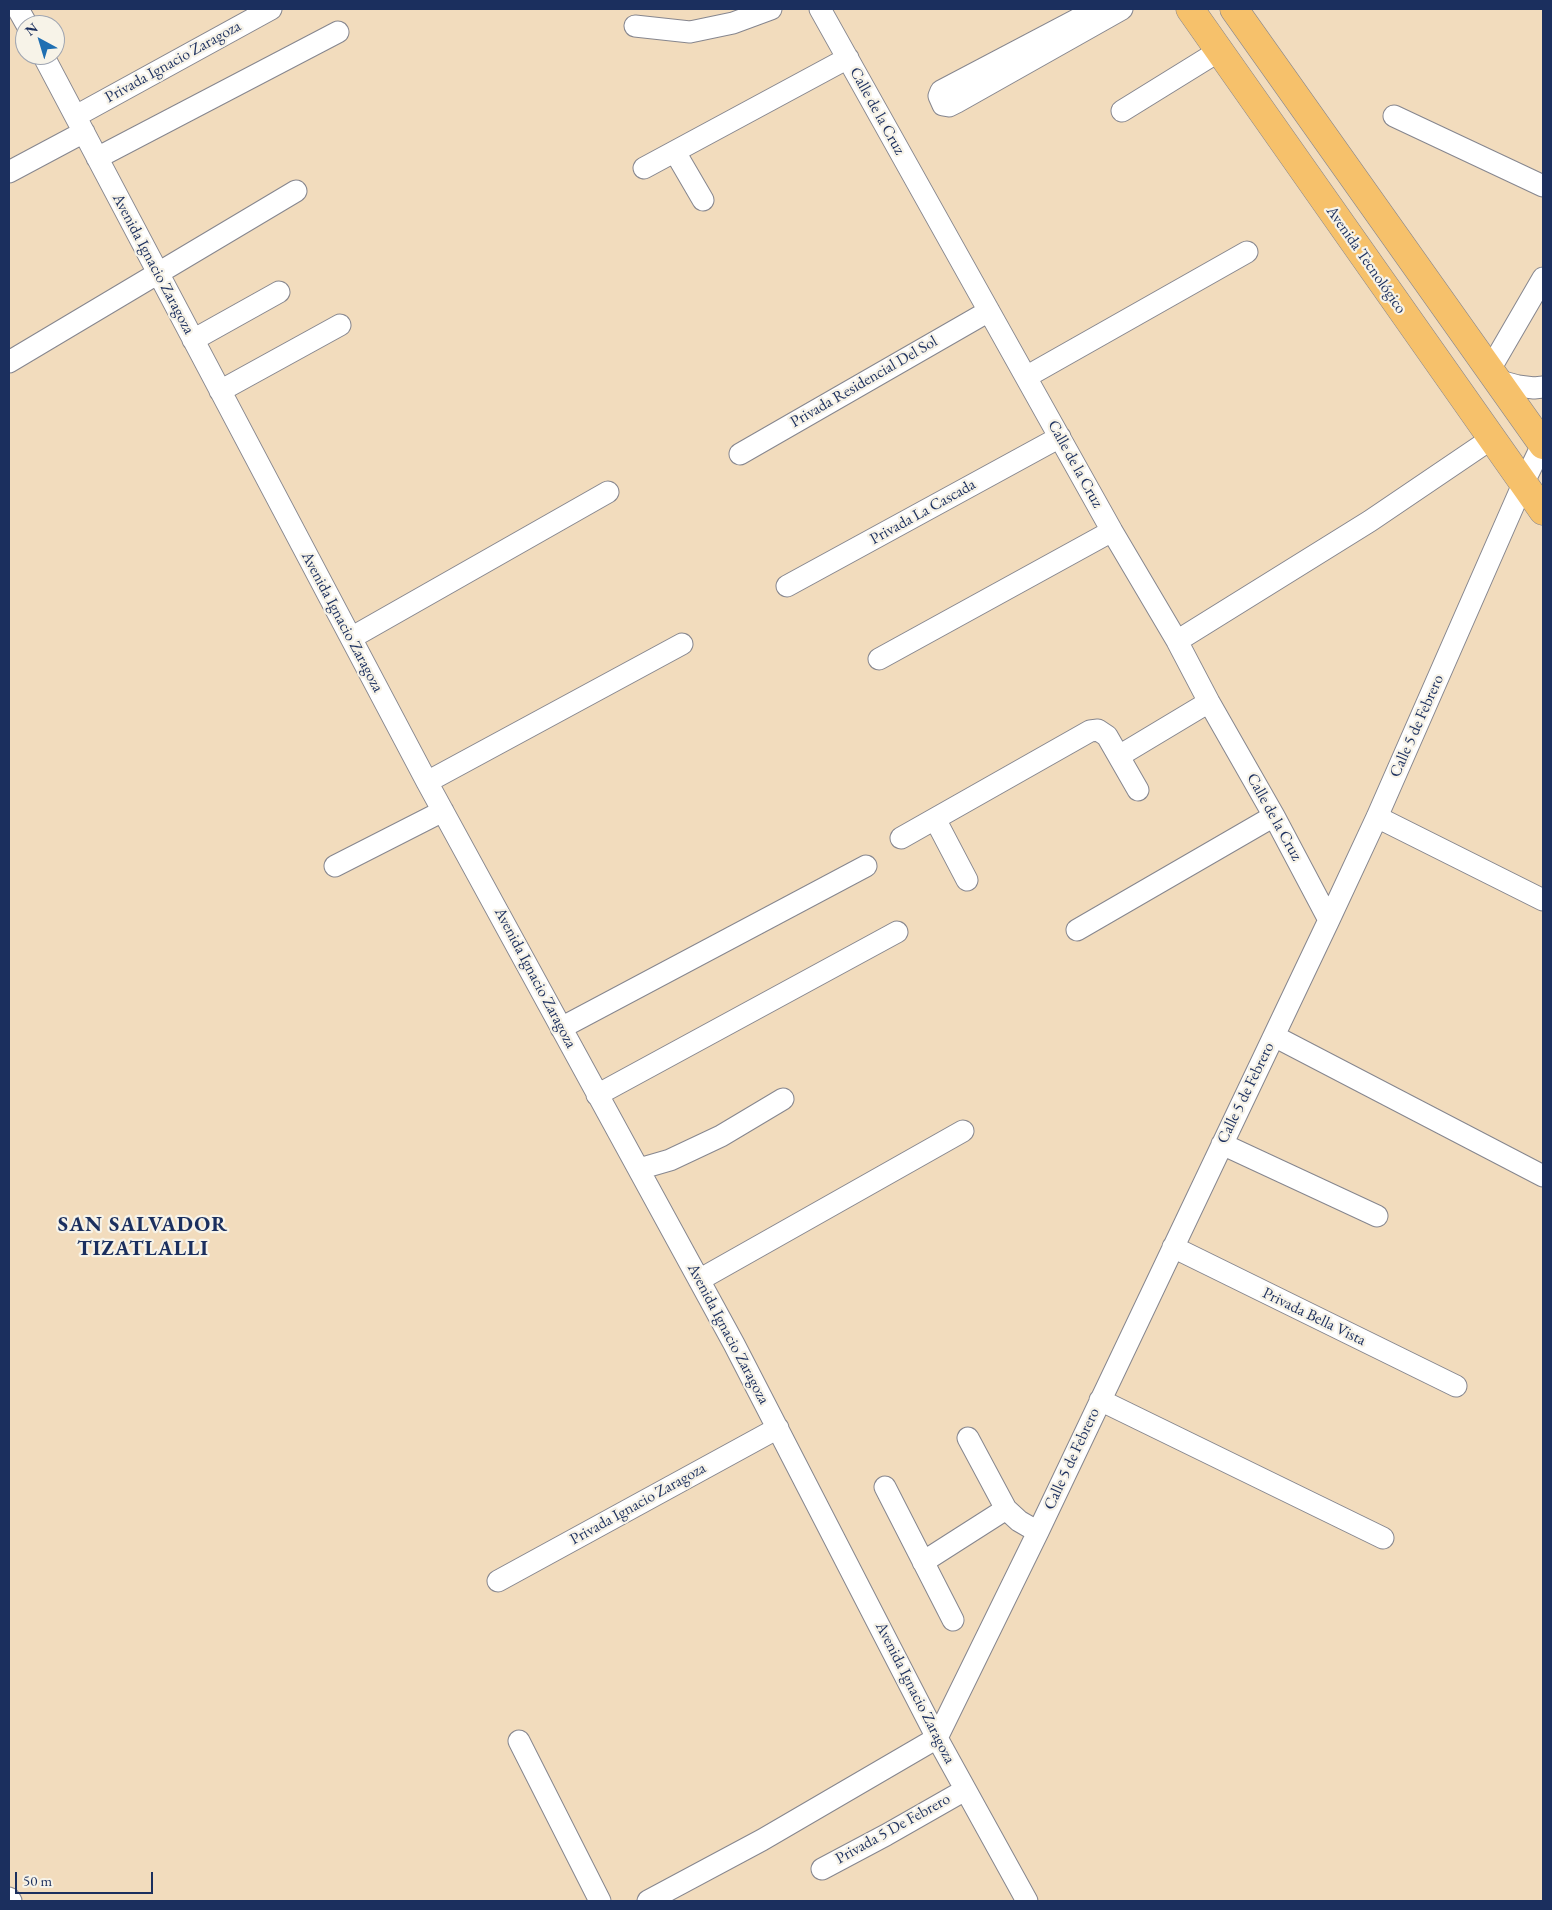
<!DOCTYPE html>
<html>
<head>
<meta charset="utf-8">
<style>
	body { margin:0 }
	#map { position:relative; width:1552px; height:1910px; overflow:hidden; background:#f2dcbd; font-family:"EB Garamond",serif }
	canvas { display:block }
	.frame { position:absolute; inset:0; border:10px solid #1b2f5e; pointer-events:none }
	.north { position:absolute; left:15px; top:15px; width:50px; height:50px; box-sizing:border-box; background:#f7f3e8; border:1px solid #9fa5b1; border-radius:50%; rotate:321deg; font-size:14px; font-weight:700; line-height:20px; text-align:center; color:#1b2f5e }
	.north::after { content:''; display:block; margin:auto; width:18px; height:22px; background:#1f6fb2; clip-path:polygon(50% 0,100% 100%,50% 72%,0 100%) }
	.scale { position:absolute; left:15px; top:1872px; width:138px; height:22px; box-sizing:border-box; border:2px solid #1b2f5e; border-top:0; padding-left:6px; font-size:15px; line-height:18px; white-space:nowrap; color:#1b2f5e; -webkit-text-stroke:4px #f7f3e8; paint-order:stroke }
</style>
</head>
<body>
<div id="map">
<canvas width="1552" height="1910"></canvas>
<div class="frame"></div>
<div class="north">N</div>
<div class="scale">50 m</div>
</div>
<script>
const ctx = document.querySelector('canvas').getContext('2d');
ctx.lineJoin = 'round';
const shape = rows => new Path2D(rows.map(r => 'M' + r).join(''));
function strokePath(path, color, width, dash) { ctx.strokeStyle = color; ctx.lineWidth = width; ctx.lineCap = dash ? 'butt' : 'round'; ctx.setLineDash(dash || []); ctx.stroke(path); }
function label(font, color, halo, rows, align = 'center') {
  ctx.font = font + ' "EB Garamond",serif'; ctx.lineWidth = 4.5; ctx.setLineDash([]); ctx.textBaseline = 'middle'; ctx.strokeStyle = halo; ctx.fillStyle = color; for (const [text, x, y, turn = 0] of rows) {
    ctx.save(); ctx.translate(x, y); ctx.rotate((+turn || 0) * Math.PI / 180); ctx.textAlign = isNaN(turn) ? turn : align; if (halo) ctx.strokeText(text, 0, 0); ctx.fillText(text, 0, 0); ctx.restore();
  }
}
const minor = shape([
	[18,9,27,25],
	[820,9,1112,531,1177,641,1209,702,1274,816,1329,920],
	[1097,9,941,91,939,96,943,105,949,106,957,102,1122,9],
	[635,26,690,32,733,23,771,9],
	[43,55,427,782,734,1344,937,1738,1027,1901],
	[1122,111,1219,51],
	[76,116,271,9],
	[1394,116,1543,186],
	[675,152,703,200],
	[97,158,338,32],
	[644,168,848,58],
	[9,172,84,132],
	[193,340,279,292],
	[9,362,296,191],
	[1489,371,1543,278],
	[1026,377,1247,252],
	[1496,380,1518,386,1534,388,1543,387],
	[220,391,340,325],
	[740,454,989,311],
	[787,586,1060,437],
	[351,638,608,492],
	[1177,641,1370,521,1491,439],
	[879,659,1112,531],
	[1119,756,1209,702],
	[427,782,682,644],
	[1377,817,1543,900],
	[935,819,967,880],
	[901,838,1090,731,1098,730,1107,736,1138,790],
	[335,866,443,811],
	[1077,930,1274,816],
	[561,1028,866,866],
	[1274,1036,1543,1176],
	[597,1095,897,932],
	[1222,1144,1377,1216],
	[639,1169,670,1160,721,1136,783,1099],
	[1173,1247,1456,1386],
	[699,1280,963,1131],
	[1100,1400,1383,1538],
	[968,1438,1006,1509,1019,1521,1038,1532],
	[885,1487,953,1620],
	[923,1562,1006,1509],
	[498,1581,778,1428],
	[937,1738,1038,1532,1329,920,1377,817,1523,484,1543,443],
	[519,1741,600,1901],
	[822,1869,886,1835,965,1790],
	[9,1898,11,1901],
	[648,1901,762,1840,937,1738]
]);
const major = shape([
	[1190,9,1543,511],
	[1234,9,1543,445]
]);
strokePath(minor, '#86868e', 23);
strokePath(major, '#86868e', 29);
strokePath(minor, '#fff', 21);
strokePath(major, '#f6c16b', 28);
label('16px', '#1b2f5e', '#f7f3e8', [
	["Privada Ignacio Zaragoza",173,62,-29],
	["Calle de la Cruz",877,111,61],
	["Avenida Tecnológico",1366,260,55],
	["Avenida Ignacio Zaragoza",153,264,62],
	["Privada Residencial Del Sol",864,382,-30],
	["Calle de la Cruz",1075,464,61],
	["Privada La Cascada",923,512,-29],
	["Avenida Ignacio Zaragoza",342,622,62],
	["Calle 5 de Febrero",1417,726,-66],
	["Calle de la Cruz",1274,817,61],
	["Avenida Ignacio Zaragoza",535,978,62],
	["Calle 5 de Febrero",1246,1093,-64],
	["Privada Bella Vista",1314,1317,26],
	["Avenida Ignacio Zaragoza",728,1334,62],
	["Calle 5 de Febrero",1072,1459,-65],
	["Privada Ignacio Zaragoza",638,1504,-29],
	["Avenida Ignacio Zaragoza",915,1693,63],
	["Privada 5 De Febrero",893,1829,-29]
]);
ctx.letterSpacing = '1px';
label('bold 21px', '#1b2f5e', '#f7f3e8', [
	["SAN SALVADOR",143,1225],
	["TIZATLALLI",143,1249]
]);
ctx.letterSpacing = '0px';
</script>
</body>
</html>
